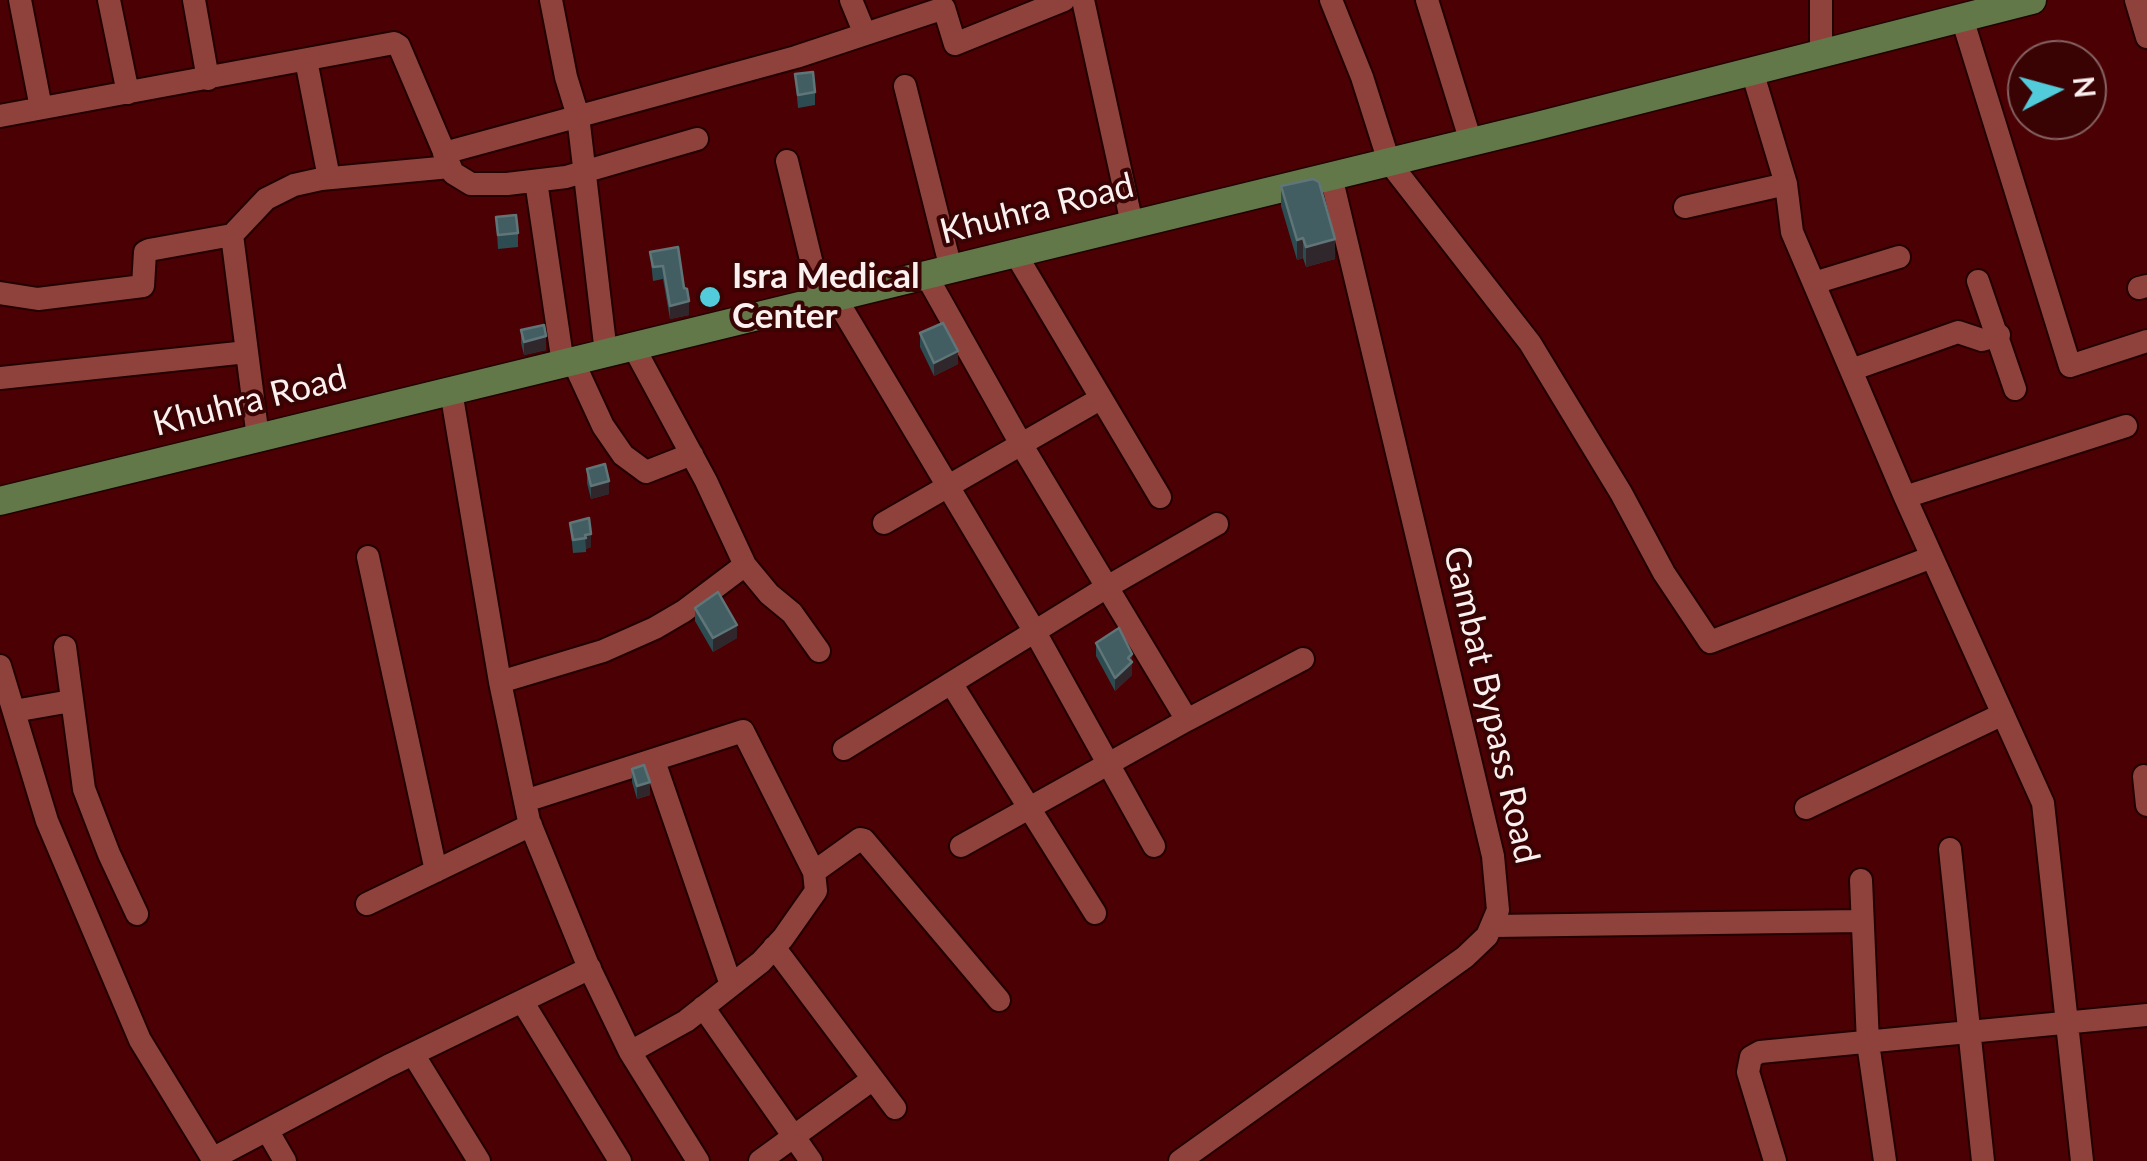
<!DOCTYPE html>
<html>
<head>
<meta charset="utf-8">
<style>
	body { margin:0 }
	#map { position:relative; width:2147px; height:1161px; overflow:hidden; background:#4b0104; font-family:Lato,sans-serif }
	canvas { display:block }
	.north { position:absolute; left:2007px; top:40px; width:100px; height:100px; box-sizing:border-box; background:#390304; border:2px solid #866262; border-radius:50%; rotate:84deg; font-size:28px; font-weight:700; line-height:40px; text-align:center; color:#faf0ef }
	.north::after { content:''; display:block; margin:auto; width:35px; height:45px; background:#52cbda; clip-path:polygon(50% 0,100% 100%,50% 72%,0 100%) }
</style>
</head>
<body>
<div id="map">
<canvas width="2147" height="1161"></canvas>
<div class="north">N</div>
</div>
<script>
const ctx = document.querySelector('canvas').getContext('2d');
ctx.lineJoin = 'round';
const shape = rows => new Path2D(rows.map(r => 'M' + r).join(''));
function strokePath(path, color, width, dash) { ctx.strokeStyle = color; ctx.lineWidth = width; ctx.lineCap = dash ? 'butt' : 'round'; ctx.setLineDash(dash || []); ctx.stroke(path); }
function paint(path, color) { ctx.fillStyle = color; ctx.fill(path, 'evenodd'); }
function label(font, color, halo, rows, align = 'center') {
  ctx.font = font + ' Lato,sans-serif'; ctx.lineWidth = 8; ctx.setLineDash([]); ctx.textBaseline = 'middle'; ctx.strokeStyle = halo; ctx.fillStyle = color; for (const [text, x, y, turn = 0] of rows) {
    ctx.save(); ctx.translate(x, y); ctx.rotate((+turn || 0) * Math.PI / 180); ctx.textAlign = isNaN(turn) ? turn : align; if (halo) ctx.strokeText(text, 0, 0); ctx.fillText(text, 0, 0); ctx.restore();
  }
}
const minor = shape([
	[20,0,41,108],
	[109,0,128,93],
	[194,0,208,79],
	[551,0,566,77,578,116,606,353],
	[851,0,865,34],
	[1083,0,1132,224],
	[1331,0,1362,77,1389,162,1530,343,1621,493,1664,573,1710,642,1932,557],
	[1427,0,1471,142],
	[2136,0,2147,37],
	[1962,18,2070,366,2147,341],
	[1821,54,1821,0],
	[306,60,329,178],
	[1752,71,1786,184,1792,232,1905,497,2043,803,2082,1161],
	[905,86,951,269],
	[0,116,394,43,399,46,453,173,471,184,507,184,566,177,697,139],
	[444,153,796,57,944,8,955,44,1064,0],
	[787,161,821,301],
	[536,181,563,364],
	[1685,207,1786,184],
	[232,235,258,438],
	[1015,253,1160,497],
	[926,275,1021,444,1187,720],
	[1978,281,2015,389],
	[1814,283,1899,257],
	[2139,288,2147,286],
	[0,293,38,299,143,286,145,252,149,250,232,235,266,199,294,185,321,179,450,167],
	[835,297,1035,632,1154,846],
	[633,346,706,481,745,565,769,594,792,613,819,651],
	[573,361,603,426,623,455,646,472,692,454],
	[1851,370,1958,332,1982,340,1999,335],
	[0,378,247,352],
	[451,391,500,682,529,821,587,963,630,1052,698,1161],
	[1905,497,2126,426],
	[884,523,1100,399],
	[368,557,436,871],
	[65,647,84,789,109,854,137,914],
	[0,666,47,821,140,1040,214,1161],
	[500,682,603,651,655,628,684,611,745,565],
	[951,683,1095,913],
	[14,711,71,701],
	[844,749,1107,587,1217,524],
	[654,761,731,985],
	[2144,776,2147,805],
	[525,801,743,731,814,872],
	[1806,808,2003,714],
	[961,846,1187,720,1303,659],
	[1950,849,1983,1161],
	[1861,880,1868,1043,1885,1161],
	[367,904,531,825],
	[1493,926,1861,921],
	[774,947,895,1108],
	[522,1001,620,1161],
	[703,1007,811,1161],
	[630,1052,686,1021,761,962,783,938,816,891,814,872,860,839,864,840,999,1000],
	[413,1054,479,1161],
	[267,1130,285,1161],
	[212,1159,388,1066,590,968],
	[760,1161,873,1079],
	[1180,1161,1465,957,1487,936,1498,910,1493,856,1331,176],
	[1775,1161,1748,1072,1751,1057,1760,1052,2147,1015]
]);
const major = shape([
	[0,501,1537,126,2032,0]
]);
strokePath(minor, '#220101', 26);
strokePath(major, '#220101', 31);
strokePath(minor, '#8f423c', 22);
strokePath(major, '#637849', 28);
paint(shape([
	[795,74,815,92,815,105,798,108],
	[1281,186,1335,259,1306,267,1303,258,1297,260,1281,206],
	[496,217,518,233,518,247,498,249],
	[678,247,689,315,670,319,663,279,653,281,650,252],
	[521,330,546,350,524,355,521,343],
	[920,333,958,364,934,376,920,347],
	[587,469,609,494,591,499,587,483],
	[589,518,591,547,586,549,586,552,573,553,570,523],
	[695,608,737,638,713,652,695,621],
	[1096,643,1132,654,1132,675,1115,691,1096,656],
	[632,769,650,795,637,799,632,782]
]), '#2c4c51');
paint(shape([
	[1303,238,1303,258,1297,260,1297,240],
	[1335,239,1335,259,1306,267,1306,247],
	[689,301,689,315,670,319,670,306],
	[546,336,546,350,524,355,524,342],
	[958,351,958,364,934,376,934,363],
	[609,481,609,494,591,499,591,486],
	[591,534,591,547,586,549,585,535],
	[737,625,737,638,713,652,713,638],
	[1132,654,1132,675,1115,691,1115,678],
	[650,782,650,795,637,799,637,786]
]), '#2f272b');
const building = shape([
	[813,72,815,92,798,95,795,74,813,72],
	[1313,179,1319,182,1335,239,1306,247,1303,238,1297,240,1281,186,1313,179],
	[516,215,518,233,498,235,496,217,516,215],
	[678,247,684,288,687,289,689,301,670,306,663,266,653,267,650,252,678,247],
	[943,323,958,351,934,363,920,333,943,323],
	[544,325,546,336,524,342,521,330,544,325],
	[605,464,609,481,591,486,587,469,605,464],
	[589,518,591,534,585,535,586,538,573,540,570,523,589,518],
	[718,592,737,625,713,638,695,608,718,592],
	[1119,628,1132,654,1128,658,1132,662,1115,678,1096,643,1119,628],
	[644,765,650,782,637,786,632,769,644,765]
]);
paint(building, '#425e62');
strokePath(building, '#5f7578', 2.5);
for (const [x, y, r, color] of [
	[710,297,12,"#52cbda"]
]) { const dot = new Path2D(); dot.arc(x, y, r, 0, 2 * Math.PI); ctx.fillStyle = color; ctx.fill(dot); strokePath(dot, '#390304', 4); }
label('35px', '#faf0ef', '#390304', [
	["Khuhra Road",1037,209,-14],
	["Khuhra Road",250,401,-14],
	["Gambat Bypass Road",1491,705,77]
]);
label('bold 35px', '#faf0ef', '#390304', [
	["Isra Medical",732,277],
	["Center",732,317]
], 'left');
</script>
</body>
</html>
